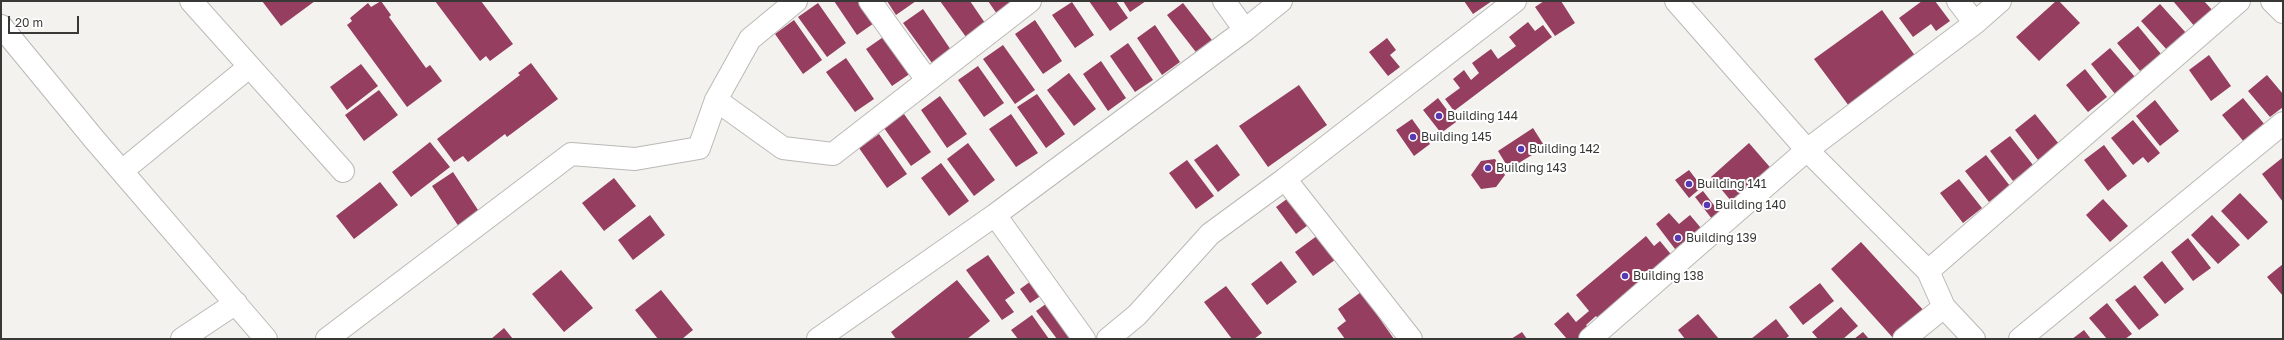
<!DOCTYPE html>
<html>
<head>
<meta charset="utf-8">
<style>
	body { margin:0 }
	#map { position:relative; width:2284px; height:340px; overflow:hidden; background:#f3f2ee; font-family:"Golos Text",sans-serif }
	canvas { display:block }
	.frame { position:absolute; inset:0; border:2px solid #383836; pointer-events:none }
	.scale { position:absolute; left:8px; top:16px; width:71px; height:18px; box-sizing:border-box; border:2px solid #383836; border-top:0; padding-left:5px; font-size:12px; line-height:14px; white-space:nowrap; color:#383836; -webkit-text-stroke:3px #fff; paint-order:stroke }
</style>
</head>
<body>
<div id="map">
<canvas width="2284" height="340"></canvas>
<div class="frame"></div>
<div class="scale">20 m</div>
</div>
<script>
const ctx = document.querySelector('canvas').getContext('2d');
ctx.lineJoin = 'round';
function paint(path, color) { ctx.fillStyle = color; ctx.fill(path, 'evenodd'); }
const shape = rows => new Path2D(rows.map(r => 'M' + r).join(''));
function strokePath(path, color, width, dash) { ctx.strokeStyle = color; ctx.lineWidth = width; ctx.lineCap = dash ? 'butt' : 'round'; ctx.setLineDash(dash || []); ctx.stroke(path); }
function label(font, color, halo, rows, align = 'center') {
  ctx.font = font + ' "Golos Text",sans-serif'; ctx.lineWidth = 4; ctx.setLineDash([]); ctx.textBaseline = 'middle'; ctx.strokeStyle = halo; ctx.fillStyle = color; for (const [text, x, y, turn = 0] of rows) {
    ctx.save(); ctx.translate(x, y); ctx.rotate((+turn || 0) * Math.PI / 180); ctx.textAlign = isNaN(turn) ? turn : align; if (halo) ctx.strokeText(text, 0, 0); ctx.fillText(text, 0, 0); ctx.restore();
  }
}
paint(shape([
	[262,1,315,1,281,26],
	[381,1,391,15,389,17,426,68,430,65,442,81,407,107,347,25,352,21,350,18,368,3,371,7],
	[435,1,481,1,513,44,490,61,486,56,480,61],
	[834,1,864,1,877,21,857,35],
	[887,1,916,1,896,15],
	[940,1,970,1,985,23,966,37],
	[988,1,1015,1,997,14],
	[1089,1,1116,1,1128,18,1110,31],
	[1123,1,1146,1,1130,12],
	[1464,1,1492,1,1473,14],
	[1544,1,1561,1,1575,23,1555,36,1535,7],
	[1922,1,1935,1,1950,21,1936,31,1931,24,1913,37,1899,18],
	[2056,1,2059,1,2080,23,2039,61,2016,37],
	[2173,1,2204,1,2214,12,2196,28],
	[1072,2,1094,35,1075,48,1052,15],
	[818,3,846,43,827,57,798,17],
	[1183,3,1215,44,1199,56,1167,15],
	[2160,4,2187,34,2168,51,2141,21],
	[923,9,951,50,932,63,903,23],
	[1882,10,1916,57,1849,106,1814,59],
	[794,20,822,60,803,74,775,34],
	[1035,20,1062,61,1043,74,1015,34],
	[1528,22,1535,31,1543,25,1552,37,1454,111,1445,99,1460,88,1453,79,1464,70,1471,80,1479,73,1472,63,1491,49,1498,59,1516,46,1509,37],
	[1155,25,1180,62,1162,75,1137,38],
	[2138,26,2161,54,2140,71,2117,43],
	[889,33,914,71,892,86,866,49],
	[1387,38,1396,50,1390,55,1400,67,1388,76,1369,52],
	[1128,43,1153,80,1135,92,1110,56],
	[1003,45,1035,90,1015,104,983,59],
	[2110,48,2135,77,2115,94,2091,64],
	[2209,55,2231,86,2211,101,2189,70],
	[846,58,874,99,855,112,826,72],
	[1101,61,1126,98,1108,111,1083,74],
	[531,63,558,99,507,137,505,134,468,162,463,156,454,162,437,139,520,75,518,73],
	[361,64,378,86,347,110,330,87],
	[978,66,1004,103,984,117,958,80],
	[2085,69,2107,97,2088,112,2066,85],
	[1069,73,1096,109,1074,126,1047,90],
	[2267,75,2283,94,2283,107,2270,117,2248,91],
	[1299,85,1327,125,1268,167,1239,126],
	[379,90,398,115,364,141,345,115],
	[1037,94,1065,134,1046,148,1017,107],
	[940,96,967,134,947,148,921,110],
	[1438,98,1456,122,1441,133,1423,110],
	[2243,98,2265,125,2244,142,2222,115],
	[2155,100,2179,131,2160,146,2136,116],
	[904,114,931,152,911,166,884,128],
	[1011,114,1038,153,1016,167,989,129],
	[2035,114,2059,144,2038,160,2015,130],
	[1412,119,1430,144,1414,156,1396,130],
	[2133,120,2160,153,2148,163,2143,157,2133,165,2111,138],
	[1533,128,1545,147,1509,169,1498,151],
	[879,134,907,174,887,188,859,148],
	[2010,136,2033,165,2013,181,1990,151],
	[430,142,450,167,411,197,392,172],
	[968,143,995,180,974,196,947,159],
	[1749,143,1775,173,1737,208,1711,177],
	[1217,144,1240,175,1218,192,1194,160],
	[2104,145,2127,176,2108,191,2084,160],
	[1986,155,2010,186,1989,202,1965,171],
	[2282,158,2283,160,2283,202,2262,174],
	[1495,159,1505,175,1496,187,1481,189,1471,175,1481,161],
	[1187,160,1214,196,1196,209,1169,173],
	[941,163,969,201,949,216,921,178],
	[1689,170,1702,187,1689,198,1675,180],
	[453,172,480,213,459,227,432,186],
	[614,178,636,206,604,231,582,203],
	[1959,179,1982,208,1963,223,1940,193],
	[380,182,398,205,354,239,336,216],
	[1703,191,1720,213,1712,219,1695,197],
	[1295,193,1315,220,1296,234,1276,207],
	[2240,193,2268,222,2248,240,2221,211],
	[2103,199,2128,226,2110,242,2086,215],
	[1669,213,1679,224,1690,215,1701,228,1675,249,1656,224],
	[650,215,665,235,633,260,618,240],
	[2212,215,2240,245,2218,264,2191,235],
	[1329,227,1347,251,1313,276,1295,252],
	[1646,236,1654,246,1660,241,1674,258,1600,321,1596,316,1586,325,1590,329,1578,339,1567,339,1554,324,1568,312,1576,322,1589,311,1576,295],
	[2188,238,2211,268,2193,281,2171,252],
	[1861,242,1926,313,1894,339,1831,269],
	[988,255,1015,293,1005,300,1014,312,1002,320,966,270],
	[1281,261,1297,282,1267,305,1251,284],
	[2162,261,2184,289,2165,304,2143,277],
	[2283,264,2283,296,2267,277],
	[561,270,593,308,564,332,532,294],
	[1038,276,1048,291,1030,303,1020,289],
	[957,280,990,321,967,339,896,339,891,332],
	[1820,283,1834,301,1803,325,1789,307],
	[2135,285,2159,315,2139,330,2115,300],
	[1226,286,1262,333,1254,339,1232,339,1204,302],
	[661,290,693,330,682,339,658,339,635,310],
	[1361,292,1394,339,1345,339,1337,328,1346,321,1338,309],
	[1050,301,1078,339,1057,339,1036,311],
	[2107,303,2132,334,2125,339,2107,339,2089,318],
	[1841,307,1858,326,1843,339,1818,339,1812,332],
	[1698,314,1719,339,1685,339,1678,330],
	[1032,315,1049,339,1018,339,1011,330],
	[1776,319,1789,336,1785,339,1751,339],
	[504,328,513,339,491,339],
	[2084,330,2091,339,2072,339],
	[1522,332,1527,339,1511,339],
	[1863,332,1869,339,1854,339]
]), '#953e60');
const minor = shape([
	[191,1,343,171],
	[870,1,927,80],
	[1224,1,1245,30,1281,1],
	[1676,1,1807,150,1928,271,1944,307,1974,339],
	[1958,1,1975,23],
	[2272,1,2283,12],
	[1,26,94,139,266,339],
	[716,100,783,148,833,154,1030,1],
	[122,171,249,67],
	[1285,179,1411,339],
	[995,215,1084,339],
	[1928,271,2239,1],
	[182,339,236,303],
	[327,339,571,154,635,159,699,148,716,100,750,39,796,1],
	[818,339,995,215,1245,30],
	[1108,339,1137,315,1210,234,1285,179,1515,1],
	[1590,339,1807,150,1975,23,2000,1],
	[1904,339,1944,307],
	[2020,339,2283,123]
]);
strokePath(minor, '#bab9b6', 24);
strokePath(minor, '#fff', 22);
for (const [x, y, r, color] of [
	[1439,116,4,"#573ab2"],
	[1413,137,4,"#573ab2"],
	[1521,149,4,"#573ab2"],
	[1488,168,4,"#573ab2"],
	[1689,184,4,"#573ab2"],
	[1707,205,4,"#573ab2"],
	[1678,238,4,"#573ab2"],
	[1625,276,4,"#573ab2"]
]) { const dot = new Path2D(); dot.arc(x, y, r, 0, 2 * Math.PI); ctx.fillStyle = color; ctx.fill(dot); strokePath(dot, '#fff', 1.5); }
label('12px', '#383836', '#fff', [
	["Building 144",1447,116],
	["Building 145",1421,137],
	["Building 142",1529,149],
	["Building 143",1496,168],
	["Building 141",1697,184],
	["Building 140",1715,205],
	["Building 139",1686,238],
	["Building 138",1633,276]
], 'left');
</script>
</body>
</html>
